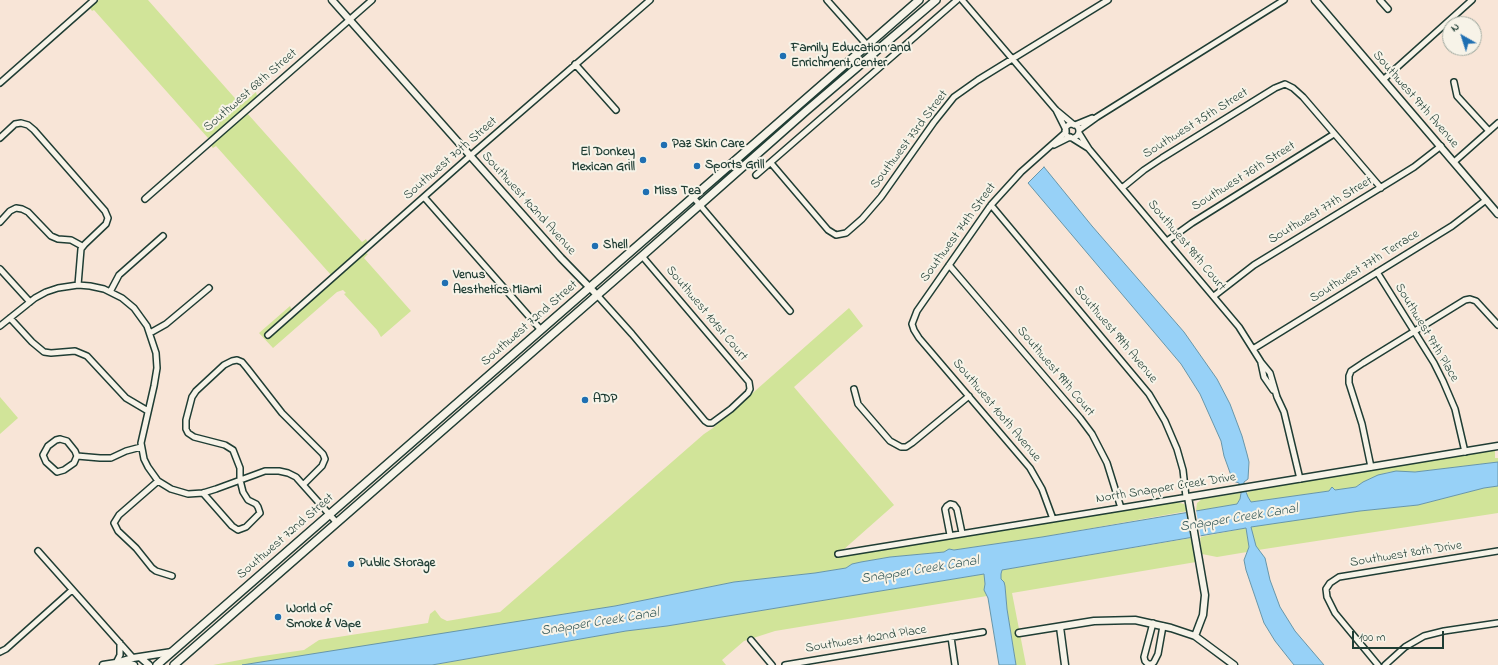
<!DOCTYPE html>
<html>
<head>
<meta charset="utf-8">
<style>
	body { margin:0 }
	#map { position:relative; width:1498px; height:665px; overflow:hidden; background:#f8e5d7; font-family:"Indie Flower",sans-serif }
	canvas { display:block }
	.north { position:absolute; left:1442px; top:16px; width:40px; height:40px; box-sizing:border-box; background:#f7f3e8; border:1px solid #a1aaa0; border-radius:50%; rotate:321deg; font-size:11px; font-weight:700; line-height:16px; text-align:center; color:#1f3d34 }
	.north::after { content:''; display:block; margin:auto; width:14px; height:18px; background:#1f6fb2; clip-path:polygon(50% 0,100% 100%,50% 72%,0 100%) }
	.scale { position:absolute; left:1352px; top:631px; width:92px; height:18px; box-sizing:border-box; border:2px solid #1f3d34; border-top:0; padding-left:5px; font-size:12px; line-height:14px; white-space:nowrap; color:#1f3d34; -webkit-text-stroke:3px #f7f3e8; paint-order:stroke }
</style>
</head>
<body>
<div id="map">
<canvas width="1498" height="665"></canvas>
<div class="north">N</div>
<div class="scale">100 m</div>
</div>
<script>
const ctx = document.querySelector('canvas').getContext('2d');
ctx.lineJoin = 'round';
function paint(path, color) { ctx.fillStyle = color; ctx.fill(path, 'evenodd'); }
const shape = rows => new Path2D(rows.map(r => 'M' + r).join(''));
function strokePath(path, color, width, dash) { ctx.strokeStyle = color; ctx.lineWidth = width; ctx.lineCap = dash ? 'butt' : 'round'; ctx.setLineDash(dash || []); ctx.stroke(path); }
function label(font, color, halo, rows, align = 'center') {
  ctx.font = font + ' "Indie Flower",sans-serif'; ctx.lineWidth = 4; ctx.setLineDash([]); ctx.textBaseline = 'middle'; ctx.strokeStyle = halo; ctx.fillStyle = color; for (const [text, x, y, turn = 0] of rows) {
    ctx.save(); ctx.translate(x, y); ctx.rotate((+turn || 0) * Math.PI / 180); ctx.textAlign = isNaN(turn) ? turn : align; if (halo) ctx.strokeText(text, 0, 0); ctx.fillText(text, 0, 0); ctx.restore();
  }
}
paint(shape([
	[99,0,148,0,241,105,256,92,257,96,211,137,208,138,94,10,92,11,90,8],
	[247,113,362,242,366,239,368,243,331,275,216,146,213,148,212,147,211,144],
	[365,253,368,254,364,258,411,311,381,337,377,330,344,294,346,293,343,290,337,292,273,348,259,333,290,306,292,310,266,334,269,336,272,335],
	[849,308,863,326,794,387,894,505,834,558,1176,502,1184,504,1188,511,1042,537,954,550,952,549,944,552,890,557,861,562,852,564,846,568,815,573,734,582,615,606,356,648,242,665,213,665,256,657,304,650,319,640,428,623,430,614,435,610,441,618,447,621,500,612,704,434,713,428],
	[0,397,18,418,0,434],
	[1490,451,1495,451,1495,458,1498,458,1498,462,1415,472,1389,472,1374,477,1363,482,1356,487,1352,488,1335,490,1333,488,1329,491,1251,502,1246,493,1258,489],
	[1498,486,1498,513,1258,550,1256,546,1250,528,1251,527,1267,524,1360,511,1418,505,1484,488],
	[1240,493,1240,499,1237,504,1196,511,1197,503,1202,499],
	[1246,528,1249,547,1247,552,1217,557,1202,554,1200,537],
	[1191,538,1196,562,1012,593,1026,665,1016,665,1007,609,1005,586,1001,579,1001,574,1002,570],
	[984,574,985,584,984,588,987,596,775,631,744,641,722,660,726,665,432,665,626,631,667,626]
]), '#d1e499');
const water = shape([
	[1044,167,1092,226,1184,332,1217,379,1230,404,1242,436,1247,454,1249,462,1248,479,1244,482,1244,487,1248,497,1251,502,1329,491,1332,487,1335,490,1356,487,1363,482,1378,475,1396,471,1415,472,1498,462,1498,486,1484,488,1418,505,1360,511,1251,527,1256,546,1265,558,1270,580,1280,607,1295,631,1324,665,1294,665,1275,641,1264,623,1246,570,1244,560,1249,547,1246,528,1002,570,1001,574,1001,579,1004,582,1005,586,1007,609,1016,665,999,665,988,598,984,590,985,584,984,574,667,626,626,631,432,665,242,665,615,606,734,582,815,573,846,568,852,564,861,562,890,557,944,552,949,549,954,550,1042,537,1237,504,1240,499,1241,493,1239,483,1233,481,1224,456,1221,441,1200,394,1181,364,1028,183,1044,167]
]);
paint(water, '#97d1f7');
strokePath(water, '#6796a9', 1);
paint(shape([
	[1196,510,1201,538,1191,540,1186,512]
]), '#f8e5d7');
const minor = shape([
	[827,0,867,45],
	[962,0,1056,110,1074,125],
	[1380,0,1388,9],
	[575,64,616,110],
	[1383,80,1472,0],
	[1454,82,1457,96,1489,131],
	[0,83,94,0],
	[1056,110,1066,130],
	'1065 131a7 7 0 1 1 14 0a7 7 0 1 1-14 0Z',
	[1075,125,1092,118],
	[1079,130,1097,117,1284,0],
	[1079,133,1089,149,1239,327,1261,362,1270,373,1277,397,1284,412,1300,479],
	[0,138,15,124,21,123,28,125,34,130,105,211,108,218,106,224,85,244,81,249,78,285],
	[1072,138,1088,148],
	[1054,145,1070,137],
	[1454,162,1498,123],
	[771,163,828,230,836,235,846,233,862,219,881,197,934,122,954,97,978,80,1108,0],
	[756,175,957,0],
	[1122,188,1144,170,1162,158,1275,88,1285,84,1293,88,1303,97,1381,188],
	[424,197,541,330],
	[693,197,790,311],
	[145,199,372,0],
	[991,205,1149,394,1165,421,1177,449,1183,470,1186,497],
	[0,222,10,211,16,208,22,209,28,212,51,236,58,239,71,240,82,246],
	[1167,241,1192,223,1334,134],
	[949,265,1080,418,1092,434,1107,463,1121,508],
	[0,269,30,302],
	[1377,272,1434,363,1443,381,1455,409,1465,452],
	[110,292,119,275,163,236],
	[597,295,632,334,705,421,708,423,712,423,731,409,748,393,750,389,749,382,642,256],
	[1214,296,1254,265,1393,180,1414,167,1441,146],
	[10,318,32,342,44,352,51,353,75,351,87,356,126,398,148,411],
	[0,326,35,298,46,292,58,288,78,285,90,286,104,289,122,298,134,308,147,326,156,353,157,368,154,386,141,443,144,459,148,467,158,481,171,489,188,494,203,493,216,489,265,471,279,471,288,473,296,477,337,523],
	[150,333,166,324,209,288],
	[268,335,470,156,650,0],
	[1253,349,1452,226,1486,200],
	[1261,363,1264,377,1273,390],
	[854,389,858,404,890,441,901,447,906,447,912,443,969,396],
	[60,439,67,441,75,451,77,456,74,463,64,470,57,472,46,462,43,455,48,446,56,440,60,439],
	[77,456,100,458,111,458,126,451,141,447],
	[1371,467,1362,424,1349,383,1349,376,1351,371,1363,363,1465,300,1470,299,1476,301,1498,325],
	[158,481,119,515,114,523,118,531,136,548,152,568,156,571,172,576],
	[203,493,232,526,238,530,246,527,260,513,258,507,256,504,248,500,243,492,240,480,240,468,233,450,225,445,194,437,188,433,186,429,186,420,192,397,196,391,224,365,232,361,237,360,242,362,247,368,282,413,323,454,325,459,322,466,304,484],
	[1053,519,1042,489,1030,468,919,338,914,330,912,324,917,311,991,205,1021,172,1066,132],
	[950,535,945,509,947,506,950,504,954,505,957,509,962,533],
	[38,551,133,658],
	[838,554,1188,497],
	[1153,623,1144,657,1145,661,1148,664,1152,664,1154,662,1158,654,1163,626],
	[951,637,955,665],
	[751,640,772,665],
	[0,652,6,649,72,590],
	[116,663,120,655,120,643],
	[785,665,983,632],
	[1378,665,1335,613,1327,597,1326,589,1330,583,1339,577,1498,551],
	[1385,665,1405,647,1424,636,1444,631,1498,623]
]);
const tertiary = shape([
	[332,0,561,258,597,295],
	[1315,0,1498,214],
	[1060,627,1065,665],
	[1019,633,1094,621,1135,620,1171,628,1195,636,1234,665],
	[1195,636,1203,615,1205,595,1188,497,1498,446],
	[141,658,149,665],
	[122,663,134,665],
	[103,665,116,663,133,658,172,652]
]);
const secondary = shape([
	[157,665,919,0],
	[174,665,642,256,806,111,936,0]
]);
strokePath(minor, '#1f3d34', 8);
strokePath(tertiary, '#1f3d34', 9);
strokePath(secondary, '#1f3d34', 10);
strokePath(minor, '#f7f3e8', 5);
strokePath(tertiary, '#f7f3e8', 6);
strokePath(secondary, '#f7f3e8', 7);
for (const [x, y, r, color] of [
	[783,56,4,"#1f6fb2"],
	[664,145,4,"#1f6fb2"],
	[643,160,4,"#1f6fb2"],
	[697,166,4,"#1f6fb2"],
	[646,192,4,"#1f6fb2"],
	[595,246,4,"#1f6fb2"],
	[445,283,4,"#1f6fb2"],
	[585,400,4,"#1f6fb2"],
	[351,564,4,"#1f6fb2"],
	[278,617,4,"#1f6fb2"]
]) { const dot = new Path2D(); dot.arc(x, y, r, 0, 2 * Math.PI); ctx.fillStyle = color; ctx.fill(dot); strokePath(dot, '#f7f3e8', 1.5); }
label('bold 13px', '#1f3d34', '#f7f3e8', [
	["Family Education and",791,49],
	["Enrichment Center",791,64],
	["Paz Skin Care",672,145],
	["El Donkey",635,153,"right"],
	["Mexican Grill",635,168,"right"],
	["Sports Grill",705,166],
	["Miss Tea",654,192],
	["Shell",603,246],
	["Venus",453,276],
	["Aesthetics Miami",453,291],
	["ADP",593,400],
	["Public Storage",359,564],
	["World of",286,610],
	["Smoke & Vape",286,625]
], 'left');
label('13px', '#1f3d34', '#f7f3e8', [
	["Southwest 68th Street",251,91,-41],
	["Southwest 97th Avenue",1415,100,49],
	["Southwest 75th Street",1196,124,-32],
	["Southwest 73rd Street",910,140,-53],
	["Southwest 70th Street",451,159,-41],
	["Southwest 76th Street",1244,177,-32],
	["Southwest 102nd Avenue",528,204,48],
	["Southwest 77th Street",1321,211,-31],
	["Southwest 74th Street",959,233,-54],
	["Southwest 98th Court",1186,246,50],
	["Southwest 77th Terrace",1365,267,-32],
	["Southwest 101st Court",706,314,50],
	["Southwest 72nd Street",530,324,-41],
	["Southwest 97th Place",1426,333,59],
	["Southwest 99th Avenue",1115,335,50],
	["Southwest 99th Court",1055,372,50],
	["Southwest 100th Avenue",996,411,50],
	["North Snapper Creek Drive",1166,489,-9],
	["Southwest 72nd Street",286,537,-41],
	["Southwest 80th Drive",1406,555,-9],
	["Southwest 102nd Place",866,640,-9]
]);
label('italic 14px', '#375b5b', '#f7f3e8', [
	["Snapper Creek Canal",1239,519,-9],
	["Snapper Creek Canal",920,571,-9],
	["Snapper Creek Canal",600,623,-9]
]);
</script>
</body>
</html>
